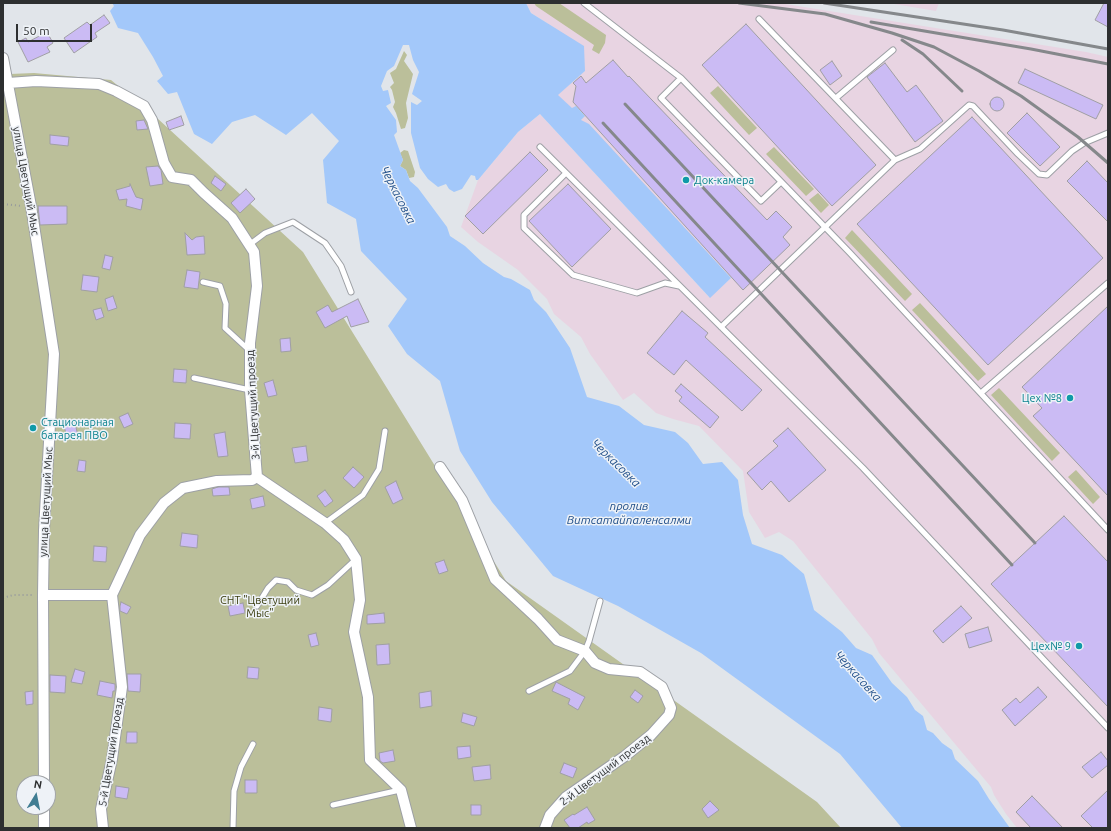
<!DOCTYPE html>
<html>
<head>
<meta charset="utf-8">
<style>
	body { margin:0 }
	#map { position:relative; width:1111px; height:831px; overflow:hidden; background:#e1e5ea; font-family:Ubuntu,sans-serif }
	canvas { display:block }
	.frame { position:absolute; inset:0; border:4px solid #2d2f30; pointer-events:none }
	.north { position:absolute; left:16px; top:775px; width:40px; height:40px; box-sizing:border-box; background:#eef2f7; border:1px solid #a1a4a7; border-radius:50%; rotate:10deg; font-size:11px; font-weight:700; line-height:16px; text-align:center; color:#2d2f30 }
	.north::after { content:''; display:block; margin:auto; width:14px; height:18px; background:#407d93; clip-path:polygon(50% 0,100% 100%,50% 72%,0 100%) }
	.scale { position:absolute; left:16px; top:24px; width:76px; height:18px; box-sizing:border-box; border:2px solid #2d2f30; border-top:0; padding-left:5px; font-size:12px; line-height:14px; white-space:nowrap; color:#2d2f30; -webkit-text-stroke:3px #eef2f7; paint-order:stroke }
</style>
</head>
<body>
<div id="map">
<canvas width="1111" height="831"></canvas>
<div class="frame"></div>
<div class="north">N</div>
<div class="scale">50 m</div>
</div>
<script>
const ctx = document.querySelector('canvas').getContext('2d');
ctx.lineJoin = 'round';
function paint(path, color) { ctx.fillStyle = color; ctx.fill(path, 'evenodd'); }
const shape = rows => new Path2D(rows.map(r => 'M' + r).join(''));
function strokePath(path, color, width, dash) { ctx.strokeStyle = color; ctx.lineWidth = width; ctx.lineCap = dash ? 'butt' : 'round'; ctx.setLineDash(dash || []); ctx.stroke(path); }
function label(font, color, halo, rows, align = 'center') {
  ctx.font = font + ' Ubuntu,sans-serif'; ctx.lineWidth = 3; ctx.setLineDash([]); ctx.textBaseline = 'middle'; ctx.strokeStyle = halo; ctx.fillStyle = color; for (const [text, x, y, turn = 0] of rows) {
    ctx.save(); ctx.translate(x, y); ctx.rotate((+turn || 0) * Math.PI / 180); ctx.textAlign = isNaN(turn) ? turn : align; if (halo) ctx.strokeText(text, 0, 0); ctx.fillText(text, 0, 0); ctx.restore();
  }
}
paint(shape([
	[526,3,779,3,1086,52,1108,57,1108,828,1017,828,1006,814,994,795,991,787,879,653,872,639,793,541,779,532,765,538,749,512,743,471,699,426,673,419,656,413,634,393,623,400,590,354,581,337,554,314,547,299,518,270,478,242,461,227,478,180,518,132,540,114,709,297,731,278,581,120,585,115,576,106,572,109,557,95,585,71,547,23,531,13],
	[888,3,939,3,936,11]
]), '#e8d4e2');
paint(shape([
	[534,3,559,3,606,35,605,43,599,54,592,50,594,45,536,6],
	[404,51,407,55,404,61,413,74,406,103,408,118,405,128,401,129,396,113,393,107,395,102,392,90,390,87,394,83,390,73,396,69],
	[3,55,9,57,10,74,34,73,111,80,157,118,303,252,506,581,817,802,841,828,44,828,48,807,48,783,43,777,36,778,40,778,40,783,24,783,24,807,39,807,39,828,3,828],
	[718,86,757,128,749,135,710,93],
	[774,147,814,189,806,196,766,154],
	[404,150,408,151,415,172,414,177,409,178,406,170,400,166,403,160,400,153],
	[818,193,829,205,821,213,809,200],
	[852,230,912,294,905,301,845,238],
	[920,303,986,374,978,381,912,310],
	[999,388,1060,453,1052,461,991,395],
	[1076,470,1100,497,1093,504,1068,477]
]), '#bbbf9a');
paint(shape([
	[112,3,526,3,531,13,584,46,585,71,558,95,572,108,576,106,585,116,581,120,589,124,731,278,710,298,540,114,518,132,478,180,476,180,475,176,471,175,462,189,454,192,449,189,446,184,438,187,428,179,420,168,411,133,411,102,417,105,422,101,412,94,419,72,413,60,409,45,403,45,394,66,387,71,381,86,383,91,388,90,391,103,386,106,396,120,397,132,394,135,403,160,400,166,406,170,410,181,418,188,447,227,450,236,465,246,483,263,504,277,511,279,530,290,534,300,546,312,570,348,587,397,619,406,644,425,675,432,688,443,703,464,722,462,738,480,743,515,752,544,782,555,804,574,814,610,842,632,856,648,872,655,892,683,907,697,915,710,923,716,927,730,933,733,942,743,952,750,955,759,978,781,989,799,1010,828,902,828,840,754,701,653,618,606,553,576,492,502,460,451,440,381,407,354,388,326,407,299,361,251,356,219,327,203,323,160,339,141,312,113,286,135,255,115,232,122,212,144,194,134,177,92,168,94,157,81,163,76,153,57,138,33,118,28,110,11,114,6]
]), '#a3c8fa');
const building = shape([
	[1104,3,1108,3,1108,27,1095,20,1104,3],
	[104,15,110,23,95,33,97,37,74,53,64,38,87,22,90,25,104,15],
	[746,24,876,165,832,206,702,65,746,24],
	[47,32,53,43,47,47,50,52,28,62,18,42,26,38,28,42,47,32],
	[613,60,628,77,629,76,767,220,776,211,792,227,783,237,790,245,743,290,573,102,576,86,573,83,581,76,586,83,613,60],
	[832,61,842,76,830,85,820,70,832,61],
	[885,63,907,92,916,85,943,121,915,142,867,77,885,63],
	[1025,69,1103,105,1096,119,1018,83,1025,69],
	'990 104a7 7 0 1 1 14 0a7 7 0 1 1-14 0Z',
	[1027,113,1060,147,1040,166,1007,133,1027,113],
	[181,116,184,125,169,130,166,122,181,116],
	[972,117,1103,258,988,365,857,224,972,117],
	[144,120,148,129,137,130,136,121,144,120],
	[50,135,69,137,68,146,50,144,50,135],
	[530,152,548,170,483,234,465,216,530,152],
	[1087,161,1108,183,1108,222,1067,181,1087,161],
	[158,166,161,170,163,184,150,186,146,167,158,166],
	[215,176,226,184,221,191,211,183,215,176],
	[130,184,136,197,143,199,141,210,126,206,127,199,119,200,116,190,130,186,130,184],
	[568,184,611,229,572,267,529,221,568,184],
	[246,189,255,199,240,213,231,203,246,189],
	[38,206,67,206,67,224,40,225,38,206],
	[185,233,192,240,196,237,204,236,205,254,187,255,185,233],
	[105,255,113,257,110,270,102,268,105,255],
	[187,270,200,272,198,289,184,287,187,270],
	[83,275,99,277,97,292,81,290,83,275],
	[113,296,117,308,108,311,105,299,113,296],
	[358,299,369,322,351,327,347,316,325,328,316,312,328,305,332,312,358,299],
	[1108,306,1108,496,1033,416,1042,408,1022,387,1108,306],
	[101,308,104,317,96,320,93,310,101,308],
	[682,311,708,333,705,337,762,390,742,411,686,360,674,375,647,353,682,311],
	[290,338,291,351,281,352,280,339,290,338],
	[174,369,187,370,186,383,173,382,174,369],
	[273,380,277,395,268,397,264,383,273,380],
	[681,384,719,417,710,428,679,401,682,397,675,391,681,384],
	[128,413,133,424,124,428,119,417,128,413],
	[175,423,191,424,190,439,174,438,175,423],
	[75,424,78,435,67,438,64,426,75,424],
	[788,428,826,470,789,502,771,481,762,490,747,473,778,446,773,441,788,428],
	[225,432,228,456,218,457,214,434,225,432],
	[306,446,308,461,295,463,292,448,306,446],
	[79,460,86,461,85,472,77,471,79,460],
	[353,467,364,477,354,488,343,478,353,467],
	[396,481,403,499,393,504,385,487,396,481],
	[218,487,229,487,230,495,213,496,212,489,218,487],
	[325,490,333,501,325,507,317,496,325,490],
	[263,496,265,506,252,509,250,499,263,496],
	[1064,516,1108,562,1108,707,991,584,1064,516],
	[182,533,198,535,197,548,180,546,182,533],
	[94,546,107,547,106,562,93,561,94,546],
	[444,560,448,571,439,574,435,563,444,560],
	[121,602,131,607,127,614,120,611,120,606,121,602],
	[243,603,245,613,230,616,228,606,243,603],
	[961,606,972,618,943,643,933,631,961,606],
	[384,613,385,623,367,624,367,615,384,613],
	[988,627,992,641,969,648,965,634,988,627],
	[316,633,319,645,311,647,308,635,316,633],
	[389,644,390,664,377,665,376,645,389,644],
	[248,667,259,668,258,679,247,678,248,667],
	[75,669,85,672,82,684,71,682,75,669],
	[127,674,141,674,140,692,128,691,127,674],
	[50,675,66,676,65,693,50,692,50,675],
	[100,681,115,684,115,691,113,691,112,698,97,695,100,681],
	[556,682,585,697,578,710,568,704,570,699,552,691,556,682],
	[1038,687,1047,697,1015,726,1002,710,1016,698,1020,703,1038,687],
	[635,690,643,696,638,703,630,697,635,690],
	[33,691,33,704,26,705,25,692,33,691],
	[431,691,432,706,420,708,419,693,431,691],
	[319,707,332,709,331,722,318,720,319,707],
	[463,713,477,717,474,726,461,722,463,713],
	[127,732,137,732,137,743,126,743,127,732],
	[470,746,471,757,458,759,457,747,470,746],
	[393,750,395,761,383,763,380,761,379,753,393,750],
	[1101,752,1108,761,1108,765,1092,778,1082,767,1101,752],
	[564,763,577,768,573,778,560,773,564,763],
	[490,765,491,779,474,781,472,767,490,765],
	[245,780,257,780,257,793,245,793,245,780],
	[116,786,129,788,127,799,115,797,116,786],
	[1108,790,1108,828,1093,828,1081,816,1108,790],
	[1032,796,1063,828,1031,828,1016,812,1032,796],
	[710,801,719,810,708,818,702,809,710,801],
	[471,805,481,805,481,815,471,815,471,805],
	[587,807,595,820,588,824,587,822,578,828,570,828,564,820,573,814,574,815,587,807]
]);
paint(building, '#cbbbf4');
strokePath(building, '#a09fa4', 1);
const service = shape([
	[584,3,681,78,850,253,1108,530],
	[681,78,661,98,761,201,781,182],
	[836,98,893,50],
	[540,147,863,468,1108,728],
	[895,160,920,149,969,105,973,106,1018,154,1039,174,1047,175,1072,151,1084,143,1108,133],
	[566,173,524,215,524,228,573,275,637,293,665,283,679,286],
	[249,245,265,233,293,222,325,243,341,266,351,292],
	[203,282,220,286,226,304,225,328,250,351],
	[721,327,895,160,759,19],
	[194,378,250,390],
	[981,393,1108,283],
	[325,523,363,495,379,469,385,431],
	[257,606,268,588,276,580,288,582,296,590,312,595,328,585,355,560],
	[529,691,570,671,585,651,589,641,600,601],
	[333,805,400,790],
	[233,828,234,791,241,767,253,744]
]);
const minor = shape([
	[3,58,31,206,54,354,44,530,43,595,44,783],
	[8,83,36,81,99,84,116,91,144,106,152,120,164,163,172,177,191,180,204,193,232,218,254,252,257,286,250,343,250,390,257,477,325,523,344,540,356,559,360,600,354,632,368,697,370,760,401,790,411,828],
	[440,467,462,500,495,579,538,619,557,640,585,651,595,663,609,669,640,672,662,687,671,708,669,715,651,735,625,756,566,797,550,815,545,828],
	[43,595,112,595],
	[44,807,44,828],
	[103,828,101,809,112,759,122,687,112,595,140,535,164,503,183,488,217,481,252,480,257,477]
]);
strokePath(service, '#9da0a5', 7);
strokePath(minor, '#9da0a5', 12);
strokePath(shape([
	[3,204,22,206],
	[3,598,13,595,34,595]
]), '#969a9d', 2, [1, 3]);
strokePath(service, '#fff', 5);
strokePath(minor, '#fff', 10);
strokePath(shape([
	[739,3,825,14,892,33,934,47,979,71,1021,96,1078,137,1108,163],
	[824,3,1003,30,1108,49],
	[871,22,1031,49,1108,64],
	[902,40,923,54,962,91],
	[625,104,1035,543],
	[603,123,1012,565]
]), '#85888b', 3);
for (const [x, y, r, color] of [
	[686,180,4,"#0f9aa8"],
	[1070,398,4,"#0f9aa8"],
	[33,428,4,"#0f9aa8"],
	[1079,646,4,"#0f9aa8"]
]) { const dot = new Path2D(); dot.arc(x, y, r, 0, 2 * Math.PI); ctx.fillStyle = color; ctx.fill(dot); strokePath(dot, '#eef2f7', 1.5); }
label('11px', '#0d838f', '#eef2f7', [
	["Док-камера",694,180],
	["Цех №8",1062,398,"right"],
	["Стационарная",41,422],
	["батарея ПВО",41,435],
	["Цех№ 9",1071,646,"right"]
], 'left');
label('11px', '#2d2f30', '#eef2f7', [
	["улица Цветущий Мыс",26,181,80],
	["3-й Цветущий проезд",253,405,-93],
	["улица Цветущий Мыс",46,502,-87],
	["5-й Цветущий проезд",111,752,-81],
	["2-й Цветущий проезд",605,770,-37]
]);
label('11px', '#393c0d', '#eef2f7', [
	["СНТ \"Цветущий",260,600],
	["Мыс\"",260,613]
]);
label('italic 12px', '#204f8a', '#eef2f7', [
	["Черкасовка",398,195,63],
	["Черкасовка",616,463,44],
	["пролив",629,506],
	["Витсатайпаленсалми",629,520],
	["Черкасовка",858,676,48]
]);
</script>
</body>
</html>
